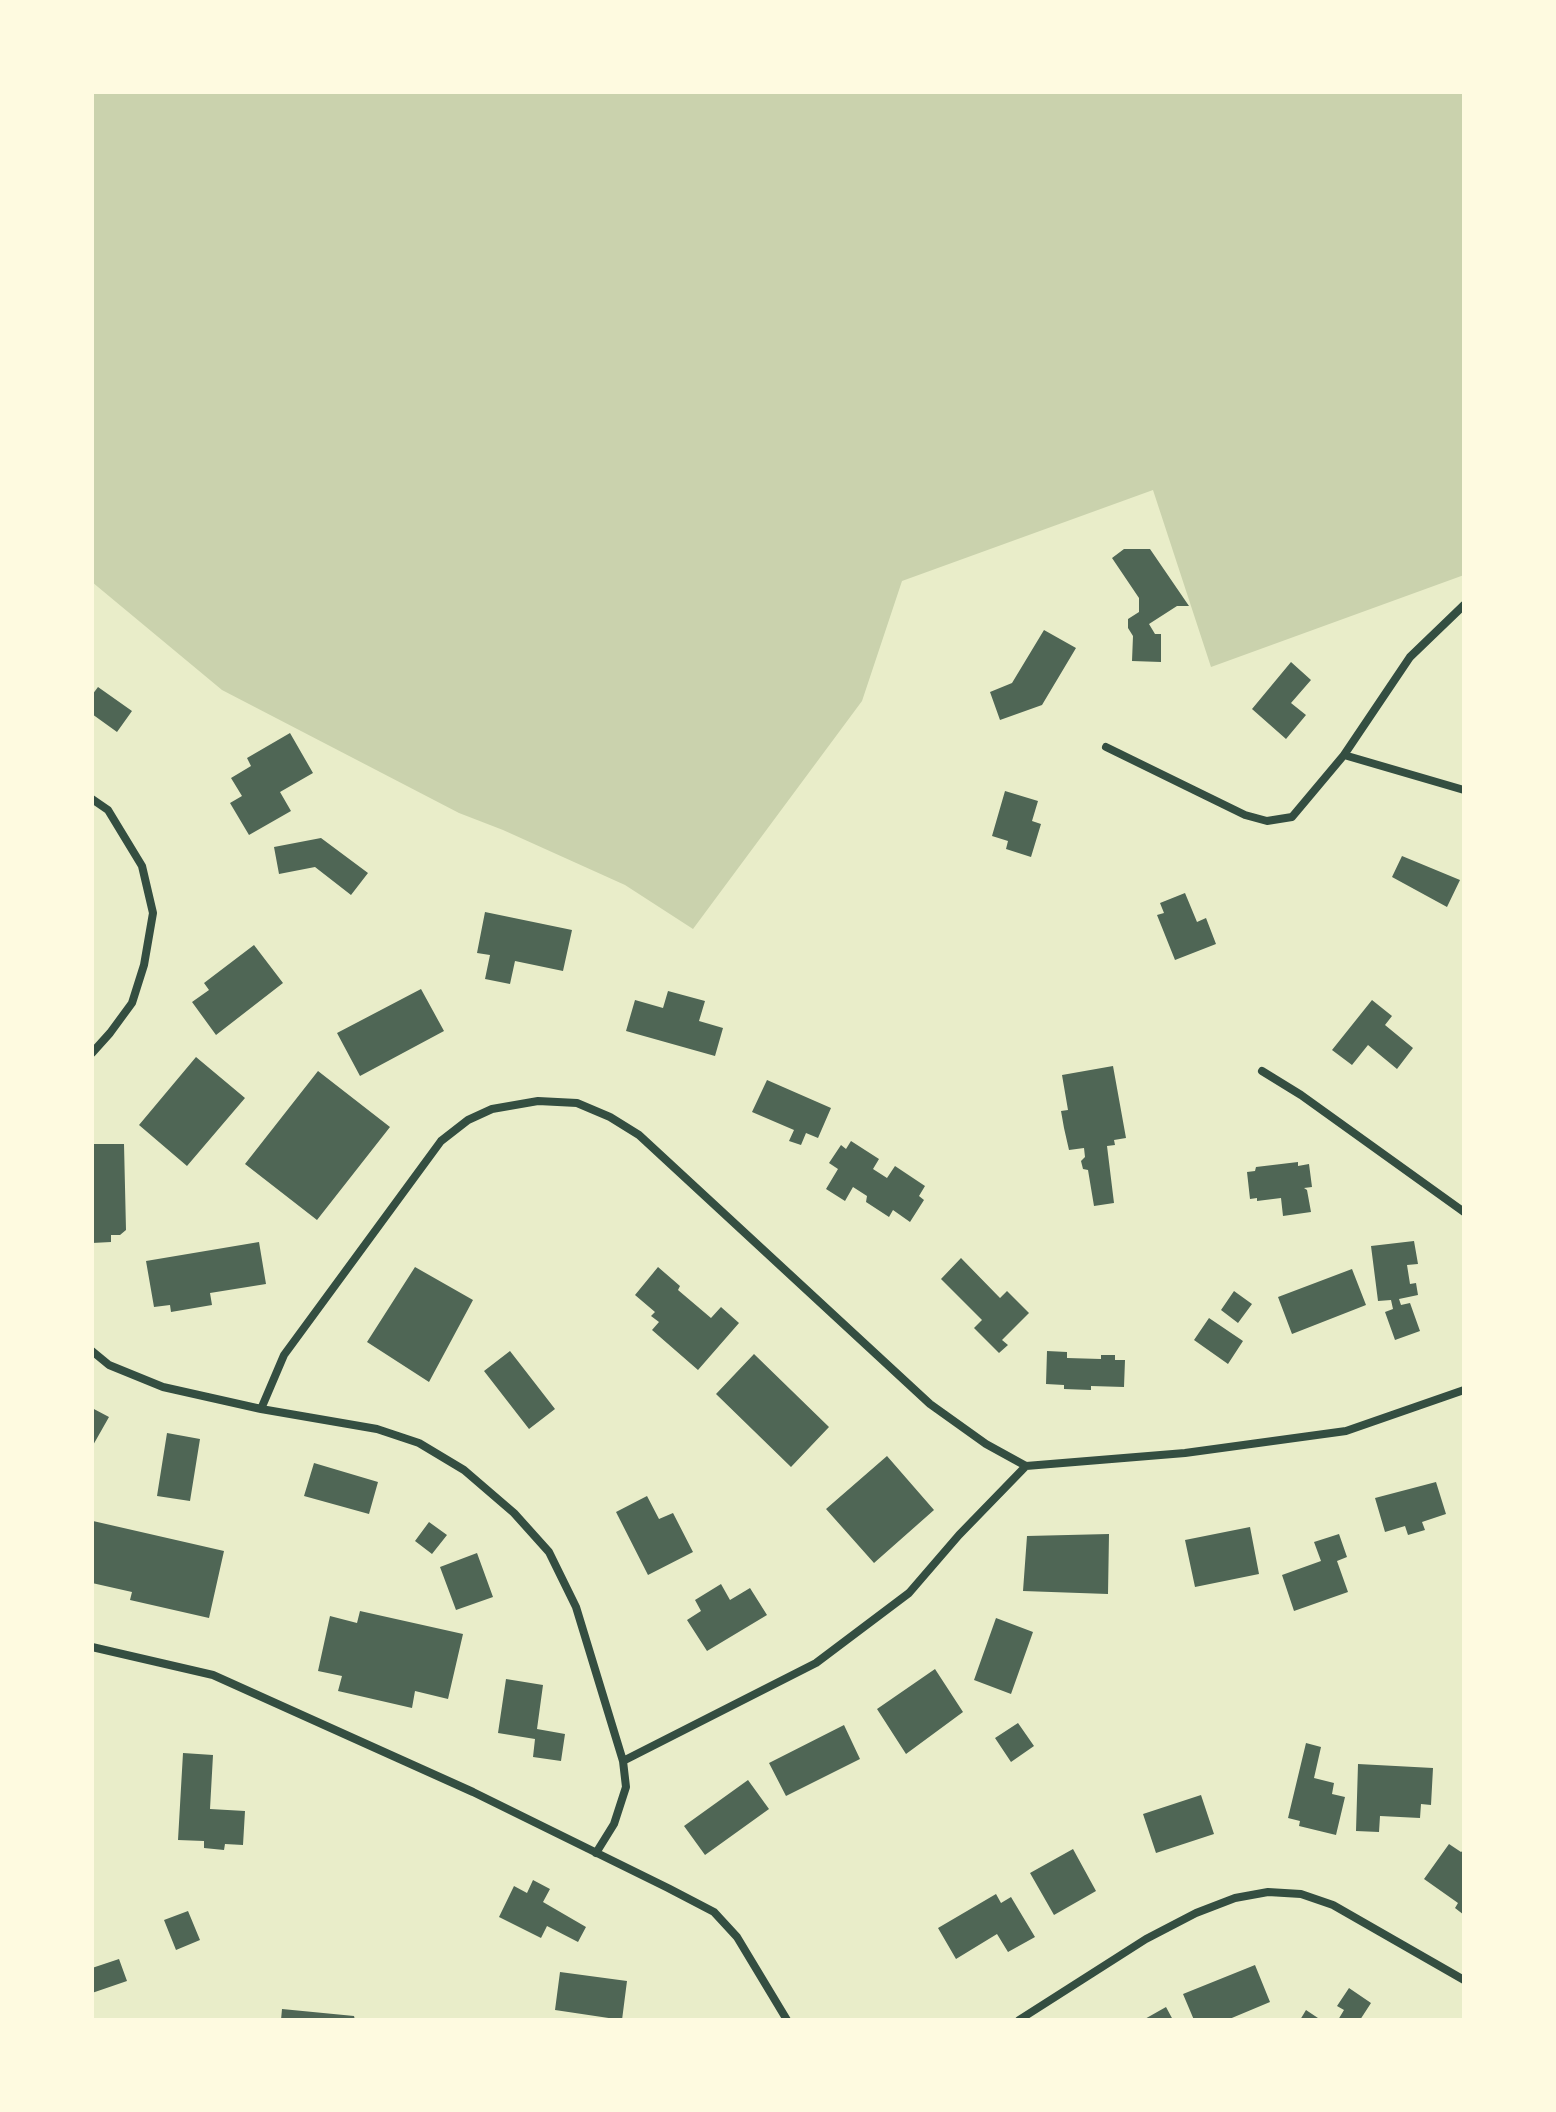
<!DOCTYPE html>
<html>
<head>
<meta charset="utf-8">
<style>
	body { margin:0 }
	#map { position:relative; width:1556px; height:2112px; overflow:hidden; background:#e9edc9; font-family:"Playfair Display",serif }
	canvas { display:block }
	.frame { position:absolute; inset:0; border:94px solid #fefae0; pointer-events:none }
</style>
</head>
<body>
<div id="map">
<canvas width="1556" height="2112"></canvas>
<div class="frame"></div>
</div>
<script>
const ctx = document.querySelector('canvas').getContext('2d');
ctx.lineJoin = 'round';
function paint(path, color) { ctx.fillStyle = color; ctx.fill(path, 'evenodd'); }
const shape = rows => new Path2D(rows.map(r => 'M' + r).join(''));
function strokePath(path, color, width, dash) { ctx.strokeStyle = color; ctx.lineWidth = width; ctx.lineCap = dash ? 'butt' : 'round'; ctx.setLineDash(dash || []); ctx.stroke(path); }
paint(shape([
	[92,92,1464,92,1464,575,1211,667,1153,490,902,581,862,701,693,929,625,885,503,830,459,813,222,690,92,582]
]), '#cad2ad');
paint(shape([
	[1124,549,1150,549,1189,606,1177,606,1149,624,1155,634,1161,634,1161,662,1132,661,1133,636,1128,628,1128,619,1139,612,1139,598,1112,558],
	[1044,630,1076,648,1042,705,1000,720,990,692,1012,683],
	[1291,662,1311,680,1291,703,1306,715,1286,739,1252,709],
	[98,687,132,711,117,732,92,714,92,695],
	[290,733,313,773,280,792,291,811,249,835,230,803,242,796,231,778,251,766,247,758],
	[1005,791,1038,801,1032,821,1041,824,1031,857,1006,849,1008,841,992,836],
	[321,838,368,873,351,895,315,867,279,874,274,847],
	[1402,856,1460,880,1447,907,1392,877],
	[1185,893,1197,922,1206,918,1216,944,1175,960,1157,915,1164,913,1160,903],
	[485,912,572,930,563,971,515,961,510,984,485,979,490,955,477,953],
	[254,945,283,983,216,1035,192,1002,209,990,204,983],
	[421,989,444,1031,360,1076,337,1033],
	[668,991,705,1001,699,1021,723,1028,715,1056,626,1031,635,1000,663,1008],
	[1372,1000,1392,1016,1385,1025,1413,1048,1397,1069,1368,1045,1352,1065,1332,1050],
	[196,1057,245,1098,187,1166,139,1125],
	[1113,1066,1126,1138,1114,1140,1115,1145,1107,1146,1114,1203,1094,1206,1088,1170,1083,1169,1081,1161,1085,1157,1084,1148,1069,1150,1064,1128,1061,1111,1068,1110,1062,1075],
	[318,1071,390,1127,317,1220,245,1164],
	[767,1080,831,1108,818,1138,806,1133,801,1145,789,1141,794,1130,752,1112],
	[851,1141,879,1159,873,1169,887,1178,895,1166,925,1186,919,1196,924,1200,910,1222,893,1210,889,1217,866,1202,867,1196,853,1187,845,1201,826,1189,838,1169,829,1163,841,1145,846,1149],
	[92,1144,124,1144,126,1230,120,1235,111,1235,111,1242,92,1243],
	[1298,1162,1298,1166,1309,1164,1312,1187,1304,1188,1307,1190,1311,1212,1283,1216,1281,1198,1257,1201,1257,1198,1250,1199,1247,1172,1255,1171,1256,1167],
	[1414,1241,1418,1264,1407,1265,1410,1284,1416,1283,1418,1295,1399,1299,1401,1305,1410,1303,1420,1331,1395,1340,1385,1312,1393,1309,1391,1300,1378,1301,1371,1246],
	[259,1242,266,1284,210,1293,212,1305,171,1312,170,1305,154,1307,146,1261],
	[961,1258,1000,1298,1007,1291,1029,1313,1002,1340,1008,1345,999,1353,974,1328,982,1320,941,1279],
	[415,1267,473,1300,429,1382,367,1342],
	[658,1267,680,1286,678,1290,711,1318,721,1307,739,1323,698,1370,652,1330,659,1322,651,1316,655,1312,635,1295],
	[1352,1269,1366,1305,1292,1334,1278,1297],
	[1234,1291,1252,1304,1238,1323,1221,1310],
	[1209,1318,1243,1341,1228,1364,1194,1340],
	[510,1351,555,1409,529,1429,484,1371],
	[1047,1351,1067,1352,1067,1358,1101,1359,1101,1355,1115,1355,1115,1360,1125,1360,1124,1387,1091,1386,1091,1390,1064,1389,1064,1385,1046,1384],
	[754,1354,829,1427,791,1467,716,1394],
	[92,1408,109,1417,92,1447],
	[167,1433,200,1439,190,1501,157,1496],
	[887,1456,934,1510,874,1563,826,1509],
	[314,1463,378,1482,369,1514,304,1496],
	[1436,1482,1446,1514,1422,1522,1425,1530,1408,1535,1405,1526,1385,1532,1375,1498],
	[647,1496,659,1519,673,1513,693,1552,648,1575,616,1512],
	[93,1521,224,1551,209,1618,130,1600,132,1592,92,1583],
	[429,1522,447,1535,432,1554,415,1541],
	[1250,1527,1259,1574,1195,1587,1185,1540],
	[1109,1534,1108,1594,1023,1591,1027,1536],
	[1339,1534,1347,1557,1337,1561,1348,1592,1294,1611,1282,1575,1321,1561,1314,1542],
	[477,1553,493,1597,456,1610,440,1567],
	[721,1584,730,1600,750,1588,767,1615,707,1651,687,1620,701,1611,695,1600],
	[360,1611,463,1634,448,1699,415,1691,412,1708,338,1691,342,1676,318,1671,330,1616,357,1623],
	[996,1618,1033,1632,1011,1694,974,1680],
	[935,1669,963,1712,906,1754,877,1709],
	[506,1679,543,1685,537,1729,565,1734,561,1761,533,1757,535,1739,498,1733],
	[1018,1723,1034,1746,1011,1762,995,1738],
	[844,1725,860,1759,786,1796,769,1763],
	[1306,1743,1321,1747,1314,1778,1334,1783,1332,1794,1345,1797,1336,1835,1299,1826,1300,1821,1288,1818],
	[183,1753,213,1755,210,1809,245,1811,243,1845,225,1844,224,1850,204,1848,204,1841,178,1840],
	[1358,1764,1433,1768,1431,1805,1421,1804,1420,1818,1380,1816,1379,1832,1356,1831],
	[748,1780,769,1809,705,1855,684,1826],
	[1201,1795,1214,1834,1156,1853,1143,1814],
	[1449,1844,1461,1852,1464,1850,1464,1915,1455,1908,1458,1903,1424,1879],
	[1073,1849,1096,1891,1054,1915,1030,1873],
	[533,1880,550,1889,543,1902,586,1927,578,1942,547,1926,541,1938,499,1917,514,1886,527,1893],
	[996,1894,1001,1903,1011,1897,1035,1937,1008,1952,997,1934,956,1959,938,1928],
	[188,1911,200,1940,176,1950,164,1920],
	[119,1959,127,1981,92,1993,92,1968],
	[1255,1965,1270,2002,1227,2020,1194,2020,1183,1994],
	[560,1972,627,1981,622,2020,555,2010],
	[1349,1988,1371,2003,1360,2020,1338,2020,1344,2010,1337,2006],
	[1166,2007,1173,2020,1143,2020],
	[282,2009,354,2016,355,2020,281,2020],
	[1306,2010,1321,2020,1300,2020]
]), '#4f6655');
strokePath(shape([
	[1106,747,1245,815,1267,821,1292,817,1344,755,1410,657,1464,605],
	[1344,755,1464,790],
	[92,799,108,810,142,866,153,913,144,965,132,1003,110,1033,92,1053],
	[1262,1071,1301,1095,1464,1212],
	[92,1351,109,1365,163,1387,261,1409,377,1429,419,1443,464,1470,514,1513,549,1552,576,1607,623,1761,626,1787,614,1824,596,1853],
	[261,1409,284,1355,441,1141,468,1120,492,1109,538,1101,577,1103,610,1117,639,1135,930,1404,986,1444,1026,1466,1185,1453,1346,1431,1464,1390],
	[92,1647,213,1675,473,1792,668,1888,714,1912,737,1937,787,2020],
	[623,1761,816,1663,909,1593,959,1535,1026,1466],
	[1019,2020,1146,1939,1196,1913,1235,1898,1268,1892,1301,1894,1333,1905,1464,1980]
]), '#344e41', 8);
</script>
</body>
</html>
